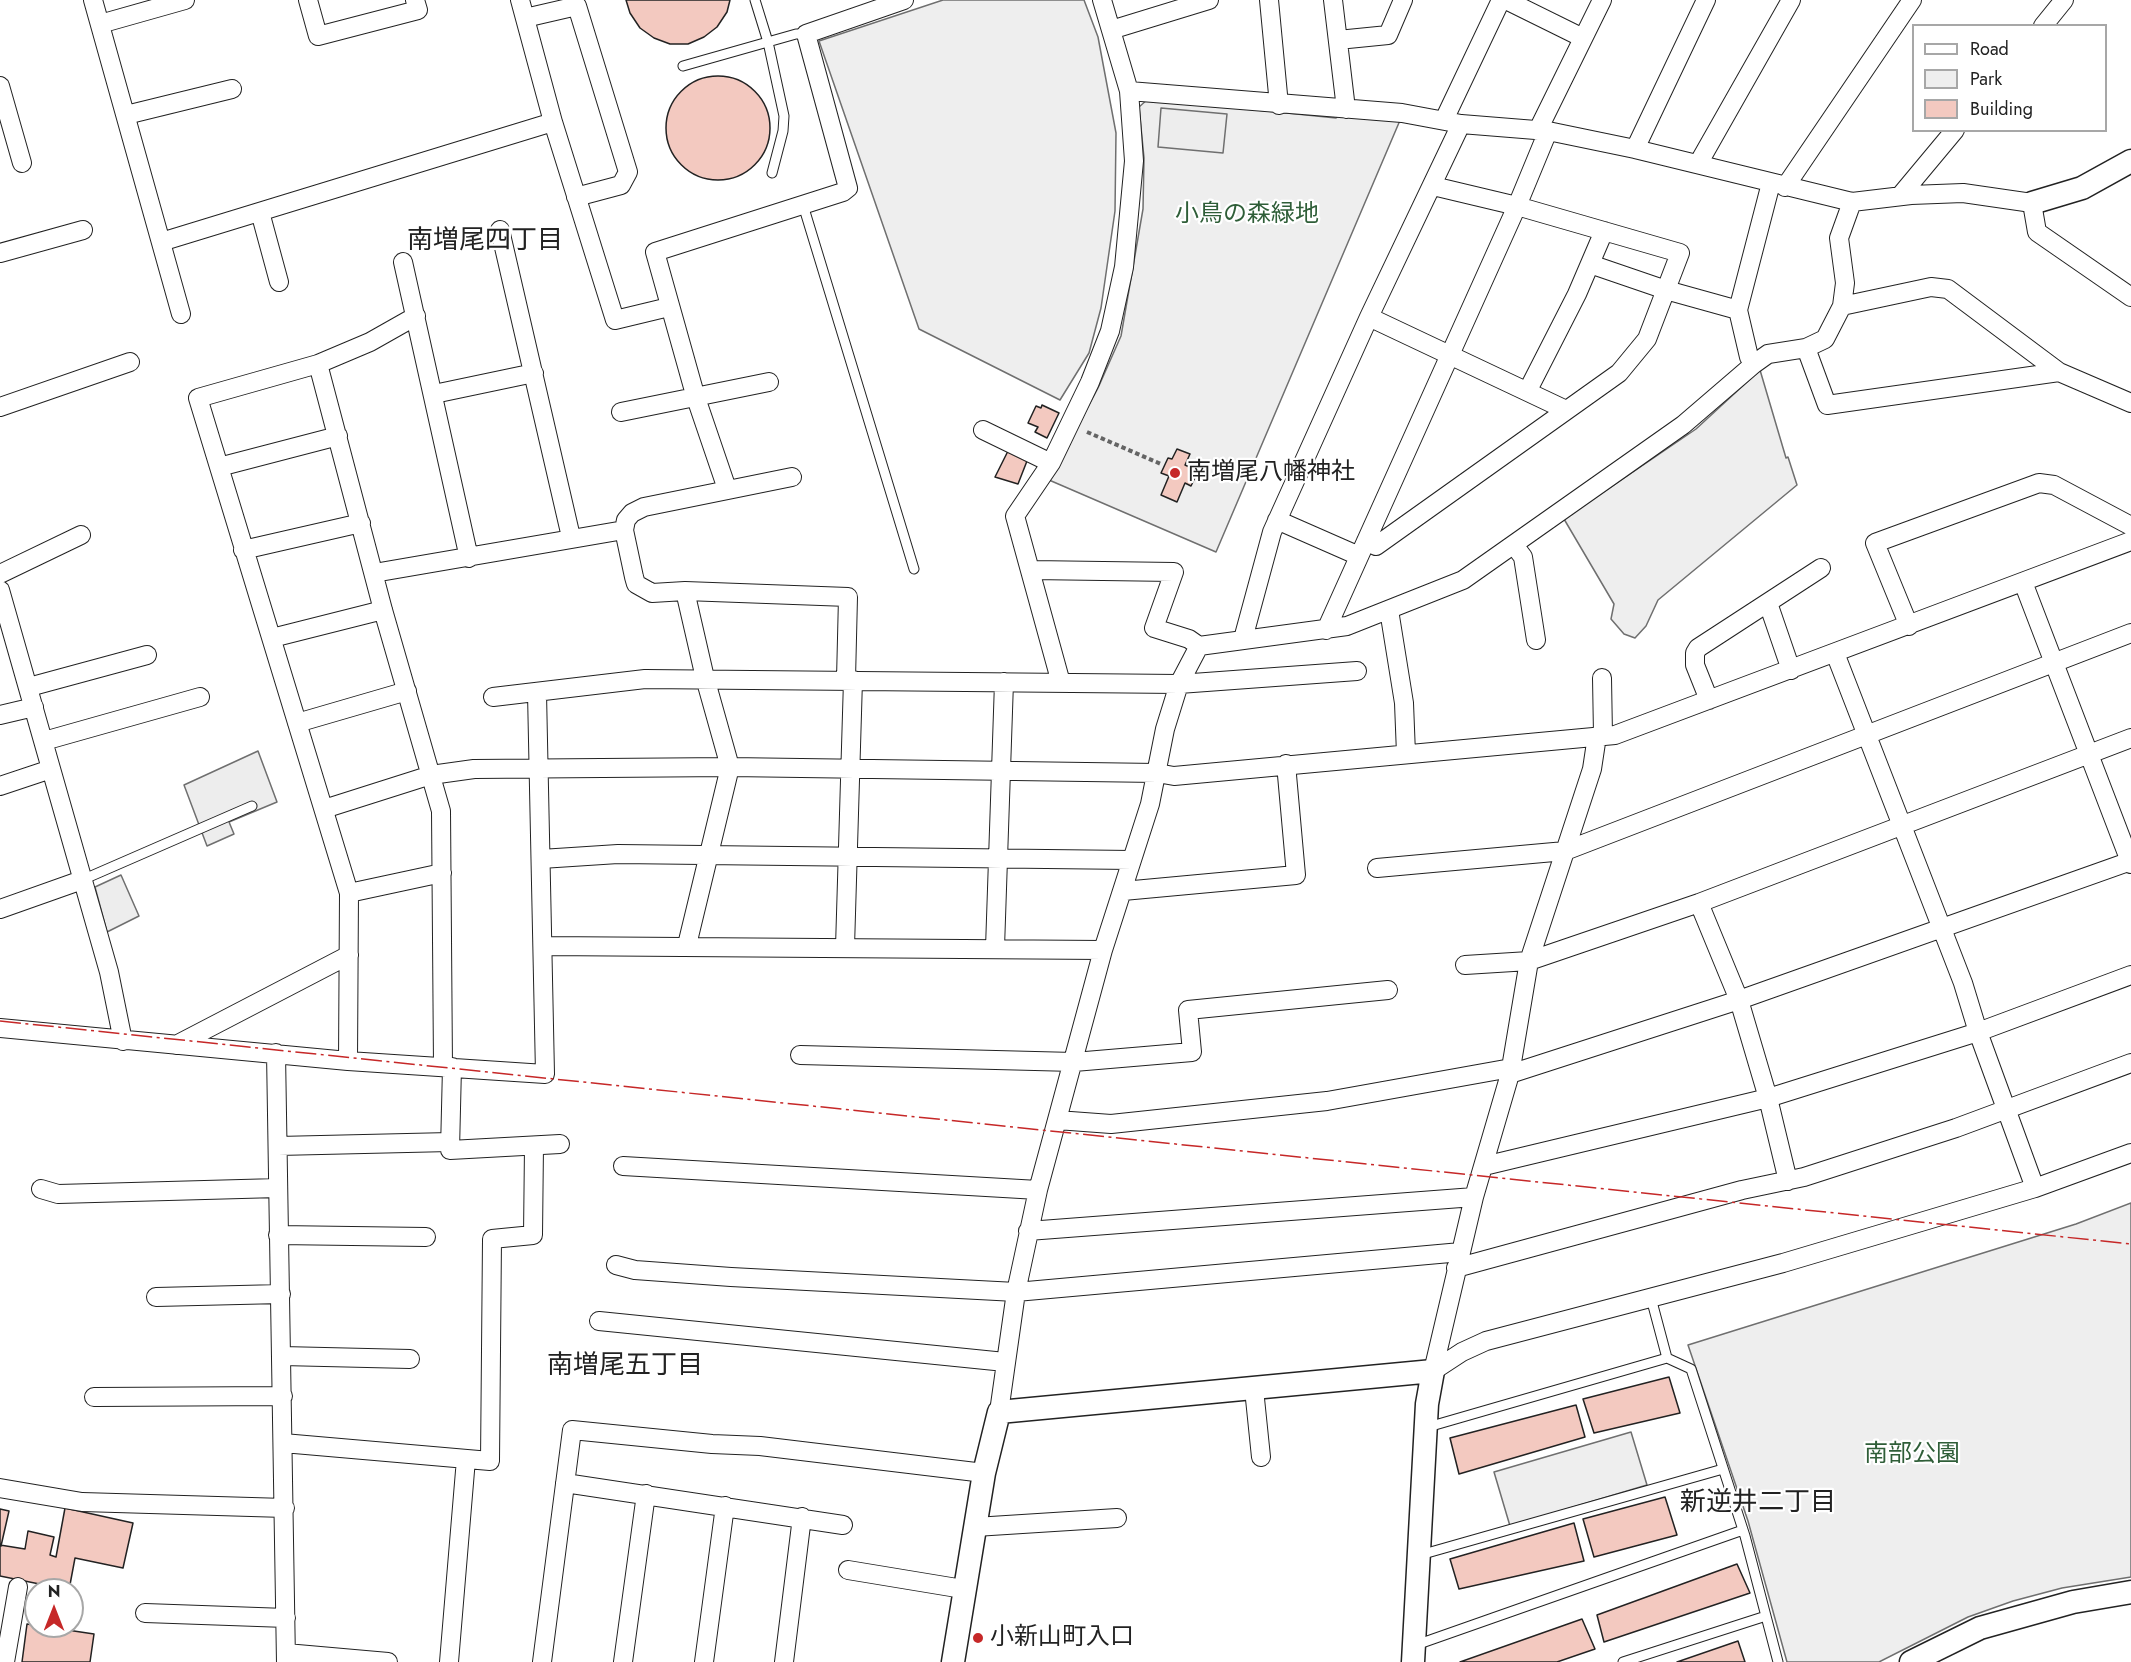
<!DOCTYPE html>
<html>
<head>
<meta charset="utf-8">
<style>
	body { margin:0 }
	#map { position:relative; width:2131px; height:1662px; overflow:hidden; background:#fff; font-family:Jost,sans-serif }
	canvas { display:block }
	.legend { position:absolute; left:1912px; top:24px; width:195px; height:108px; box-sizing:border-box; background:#fff; border:2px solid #a7a7a7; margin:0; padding:8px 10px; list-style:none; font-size:18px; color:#222 }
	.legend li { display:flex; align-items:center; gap:12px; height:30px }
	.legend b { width:30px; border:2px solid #a7a7a7 }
	.north { position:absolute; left:24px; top:1578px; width:60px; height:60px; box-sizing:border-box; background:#fff; border:2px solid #a7a7a7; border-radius:50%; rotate:0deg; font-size:16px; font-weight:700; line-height:24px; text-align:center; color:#222 }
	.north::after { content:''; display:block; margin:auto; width:21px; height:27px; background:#c62828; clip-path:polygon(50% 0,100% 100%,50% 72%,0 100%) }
</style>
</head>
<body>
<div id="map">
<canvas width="2131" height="1662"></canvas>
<ul class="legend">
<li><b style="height:8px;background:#fff"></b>Road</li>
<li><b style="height:16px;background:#eee"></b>Park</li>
<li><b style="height:16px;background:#f3c9c0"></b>Building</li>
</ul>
<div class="north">N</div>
</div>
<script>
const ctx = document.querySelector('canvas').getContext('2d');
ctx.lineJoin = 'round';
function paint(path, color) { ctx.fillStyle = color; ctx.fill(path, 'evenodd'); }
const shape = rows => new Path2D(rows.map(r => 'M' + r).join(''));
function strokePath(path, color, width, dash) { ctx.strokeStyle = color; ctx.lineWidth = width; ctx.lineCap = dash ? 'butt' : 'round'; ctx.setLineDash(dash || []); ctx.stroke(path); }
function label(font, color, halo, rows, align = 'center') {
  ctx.font = font + ' Jost,"Noto Sans JP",sans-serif'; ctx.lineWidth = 4.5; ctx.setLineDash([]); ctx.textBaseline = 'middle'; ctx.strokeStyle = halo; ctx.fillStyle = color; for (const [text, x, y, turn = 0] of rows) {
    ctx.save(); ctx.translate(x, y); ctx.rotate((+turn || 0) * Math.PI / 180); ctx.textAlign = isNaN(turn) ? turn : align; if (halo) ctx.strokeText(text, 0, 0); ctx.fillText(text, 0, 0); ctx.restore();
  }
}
const green = shape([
	[943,0,1084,0,1098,37,1116,133,1115,211,1101,308,1089,353,1060,400,919,329,819,41,943,0],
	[1148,99,1336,118,1342,113,1401,118,1216,552,1049,480,1098,388,1121,336,1143,209,1144,158,1139,107,1148,99],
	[1760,370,1786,458,1788,457,1797,485,1658,600,1646,626,1635,638,1624,634,1611,619,1614,604,1564,519,1696,429,1760,370],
	[2131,1203,2131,1577,2062,1588,2013,1601,1968,1617,1879,1662,1787,1662,1748,1521,1688,1345,2076,1224,2131,1203],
	[1631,1432,1647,1485,1510,1526,1494,1472,1631,1432]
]);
paint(green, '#eee');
strokePath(green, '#6f6f6f', 1.5);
const parking = shape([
	[1161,108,1227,114,1223,153,1158,147,1161,108],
	[258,751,277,802,229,822,234,834,207,846,184,785,258,751],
	[121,875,139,916,107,932,95,887,121,875]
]);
paint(parking, '#ededed');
strokePath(parking, '#6f6f6f', 1.5);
const building = shape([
	[626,0,730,0,727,12,717,27,704,37,688,44,670,44,654,38,640,28,630,13,626,0],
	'666 128a52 52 0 1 1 104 0a52 52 0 1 1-104 0Z',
	[1042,405,1059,413,1047,438,1035,432,1038,427,1028,423,1036,406,1041,408,1042,405],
	[1177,449,1190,454,1185,465,1198,471,1191,486,1185,483,1177,502,1161,495,1169,476,1161,473,1168,458,1172,459,1177,449],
	[1008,451,1027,461,1018,484,995,477,1008,451],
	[1669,1377,1680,1413,1594,1433,1583,1399,1669,1377],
	[1576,1405,1585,1437,1459,1474,1450,1438,1576,1405],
	[1665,1497,1677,1535,1594,1557,1583,1519,1665,1497],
	[65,1508,133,1523,123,1568,75,1558,69,1590,0,1576,0,1545,25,1549,28,1531,54,1537,50,1555,56,1557,65,1508],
	[0,1509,9,1511,1,1546,0,1545,0,1509],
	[1574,1523,1584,1561,1459,1589,1450,1559,1574,1523],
	[1737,1564,1750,1593,1604,1642,1597,1615,1737,1564],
	[1582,1619,1595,1649,1557,1662,1460,1662,1582,1619],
	[27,1624,94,1634,90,1662,22,1662,27,1624],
	[1738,1641,1745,1662,1677,1662,1738,1641]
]);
paint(building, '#f3c9c0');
strokePath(building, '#222', 1.5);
const service = shape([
	[755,0,768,42,784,116,783,131,772,173],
	[683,66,796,34,806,34],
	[803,205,914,569],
	[82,880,252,806],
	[1651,1298,1667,1358],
	[1428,1427,1667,1358,1691,1369,1745,1536,1778,1662],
	[1420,1555,1723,1469],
	[1416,1645,1743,1530],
	[1623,1662,1766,1616]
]);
const minor = shape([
	[93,0,181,314],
	[308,0,318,36,418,10,415,0],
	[520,0,553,122,615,320,669,307],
	[1269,0,1279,105],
	[1333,0,1346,109],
	[1506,0,1583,38],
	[525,18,577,6,628,172,621,185,576,197],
	[100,24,185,0],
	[2043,26,2064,0],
	[1111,30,1209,0],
	[1338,40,1388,35,1403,0],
	[0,86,22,163],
	[1129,91,1402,113,1461,124,1548,131,1635,149,1852,202,1911,195,1963,193,2032,203,2037,232,2131,297],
	[126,115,232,89],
	[1444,120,1501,0],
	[1538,130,1602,0],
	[1635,149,1706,0],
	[1698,164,1791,0],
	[1785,187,1912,0],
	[1900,196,1955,130],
	[260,212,279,282],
	[500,230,571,537],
	[161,242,553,122],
	[0,253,83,230],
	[403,262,469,558],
	[1590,264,1666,290,1738,310],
	[1842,306,1931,287,1948,289,2059,372,2131,403],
	[1369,317,1566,410],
	[1806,348,1827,405,2059,372],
	[318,364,383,610,441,811,443,1067],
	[1754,364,1749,357,1738,310,1771,183],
	[1528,390,1577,294,1604,231],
	[434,394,534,373],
	[0,407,130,362],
	[621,412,769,382],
	[983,430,1051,463],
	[219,467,338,436],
	[792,477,644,507,632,513,626,520,624,530,634,577,636,584,652,593,685,591,848,597,846,679],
	[727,489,696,398,655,252,843,192,848,188,806,34,904,0],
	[1277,520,1359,556],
	[1366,541,1376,546,1619,373,1647,339,1680,253,1517,206,1433,186],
	[1514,545,1523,557,1536,640],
	[243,550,361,523],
	[1032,570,1174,572,1154,628,1189,639,1199,646],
	[374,573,624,530],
	[0,574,81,535],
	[2023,582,2131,864],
	[0,590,109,972,123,1041],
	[685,591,705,678,730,767,687,945],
	[1768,603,1791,670],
	[1389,610,1404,703,1406,754],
	[1909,626,1875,543,2039,483,2054,485,2131,526],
	[1326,630,1517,206,1548,131],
	[272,638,383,610],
	[1243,639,1272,532,1369,317,1461,124],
	[1835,653,1963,983,1978,1032,2035,1188],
	[1602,678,1603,735],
	[1061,683,1015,516,1051,463,1090,382,1110,331,1124,267,1134,161,1129,91,1102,0],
	[29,687,147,655],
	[493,697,645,679,1179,684,1357,671],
	[1709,700,1695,665,1695,653,1698,648,1821,568],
	[0,715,34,707],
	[297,723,407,691],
	[44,741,200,697],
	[0,786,51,769],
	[324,809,431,775,474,769,730,767,1157,773,1174,776,1615,735,2131,541],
	[541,859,618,854,1132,860],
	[1377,868,1565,851,2131,633],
	[1123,891,1296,875,1286,764],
	[349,893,442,873],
	[1699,903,1739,1000,1768,1098,1788,1181],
	[0,909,82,880],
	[543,946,1103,950],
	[845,947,853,680],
	[995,948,1004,682],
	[1465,965,1529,961,1699,903,2131,738],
	[0,1028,348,1061,545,1074,537,693],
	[176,1045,349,955],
	[276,1053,286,1662],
	[800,1055,1074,1062,1192,1052,1188,1010,1388,990],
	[348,1061,349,893,198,398,318,364,370,342,416,316],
	[452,1067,450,1150,560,1144],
	[1510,1074,1739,1000,2131,861],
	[1057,1120,1111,1124,1327,1101,1511,1068],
	[278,1146,450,1142],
	[623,1166,1038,1190],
	[1484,1166,1768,1098,1978,1032,2131,975],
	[41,1189,58,1194,278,1188],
	[1028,1231,1474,1197],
	[278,1235,426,1237],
	[616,1265,635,1270,731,1277,1016,1292,1461,1252],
	[1456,1268,1742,1190,1804,1177,1956,1128,2131,1063],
	[156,1297,281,1294],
	[599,1321,1005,1362],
	[282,1356,410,1359],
	[1433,1371,1462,1352,1486,1341,1783,1263,2035,1188,2131,1153],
	[1433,1371,1474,1197,1510,1074,1529,961,1592,769,1597,736],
	[1254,1389,1261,1457],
	[94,1397,283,1396],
	[999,1412,1016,1292,1038,1190,1103,950,1150,804,1165,729,1179,684,1199,646,1347,626,1463,580,1683,425,1754,364,1768,354,1806,348,1825,339,1842,306,1845,283,1839,238,1852,202],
	[283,1443,490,1461,492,1239,533,1235,534,1146],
	[565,1483,843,1525],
	[0,1488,82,1502,285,1508],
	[975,1527,1117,1518],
	[848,1570,963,1589],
	[145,1613,286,1618],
	[286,1653,388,1662],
	[5,1662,18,1587],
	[449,1662,466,1459],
	[542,1662,572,1430,712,1444,760,1446,984,1473],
	[623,1662,646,1494],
	[704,1662,725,1506],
	[784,1662,802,1517]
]);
const tertiary = shape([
	[2032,203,2082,188,2131,161],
	[953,1662,984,1473,999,1412,1433,1371,1427,1404,1413,1662],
	[1911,1662,1980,1628,2073,1602,2131,1592]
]);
strokePath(service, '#222', 11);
strokePath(minor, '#222', 20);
strokePath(tertiary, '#222', 25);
strokePath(shape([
	[1087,432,1161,464]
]), '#646464', 4, [4.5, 3]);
strokePath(service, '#fff', 9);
strokePath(minor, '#fff', 18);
strokePath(tertiary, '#fff', 22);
strokePath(shape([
	[0,1021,2131,1244]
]), '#c62828', 1.5, [21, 4.5, 3, 4.5]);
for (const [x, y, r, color] of [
	[1175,473,6,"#c62828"],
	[978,1638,6,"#c62828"]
]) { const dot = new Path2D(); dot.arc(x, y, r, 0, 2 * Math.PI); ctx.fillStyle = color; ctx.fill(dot); strokePath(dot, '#fff', 2); }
label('24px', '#2f5e38', '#fff', [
	["小鳥の森緑地",1247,215],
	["南部公園",1912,1455]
]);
label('24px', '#222', '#fff', [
	["南増尾八幡神社",1187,473],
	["小新山町入口",990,1638]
], 'left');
label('26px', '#222', '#fff', [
	["南増尾四丁目",485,242],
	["南増尾五丁目",625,1367],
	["新逆井二丁目",1758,1504]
]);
</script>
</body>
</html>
